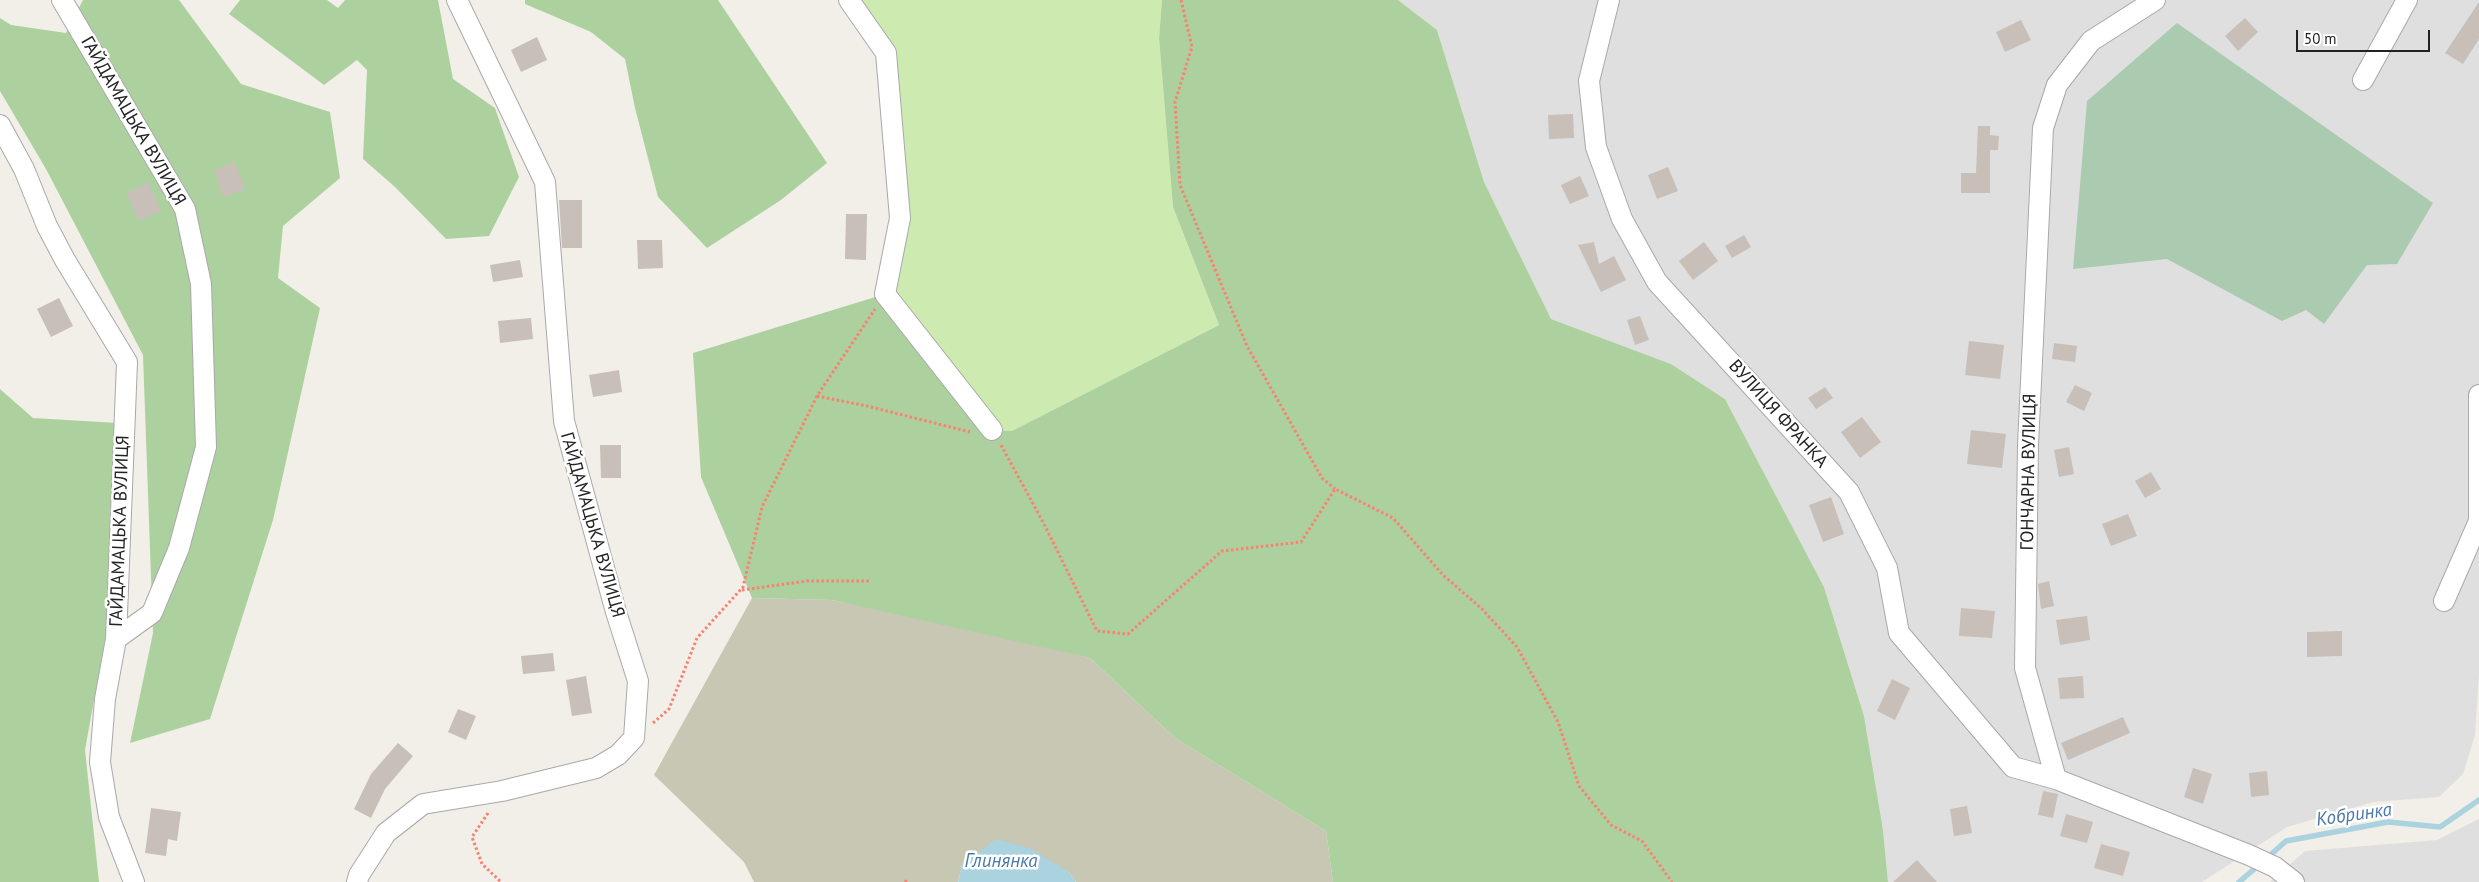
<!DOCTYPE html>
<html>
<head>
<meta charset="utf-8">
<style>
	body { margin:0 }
	#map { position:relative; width:2479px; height:882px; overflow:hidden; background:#f2efe9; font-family:"PT Sans",sans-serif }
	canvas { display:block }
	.scale { position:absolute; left:2296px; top:30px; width:134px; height:22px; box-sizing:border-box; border:2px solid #222; border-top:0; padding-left:6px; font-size:15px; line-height:18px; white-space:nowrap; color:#222; -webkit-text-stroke:4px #fff; paint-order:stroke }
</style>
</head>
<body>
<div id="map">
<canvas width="2479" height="882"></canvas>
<div class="scale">50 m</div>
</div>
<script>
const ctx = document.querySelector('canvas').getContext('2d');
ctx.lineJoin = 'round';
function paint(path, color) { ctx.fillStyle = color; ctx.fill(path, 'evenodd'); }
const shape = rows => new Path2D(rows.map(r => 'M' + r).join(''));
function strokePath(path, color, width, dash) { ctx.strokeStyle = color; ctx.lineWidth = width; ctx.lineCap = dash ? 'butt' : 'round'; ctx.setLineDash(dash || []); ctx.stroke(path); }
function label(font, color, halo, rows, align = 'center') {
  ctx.font = font + ' "PT Sans",sans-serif'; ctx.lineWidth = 5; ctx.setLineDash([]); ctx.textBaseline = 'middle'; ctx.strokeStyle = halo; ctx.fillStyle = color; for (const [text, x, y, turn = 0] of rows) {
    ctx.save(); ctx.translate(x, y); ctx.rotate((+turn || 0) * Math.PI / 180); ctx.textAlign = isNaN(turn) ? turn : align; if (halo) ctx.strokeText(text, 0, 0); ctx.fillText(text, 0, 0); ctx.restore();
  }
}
paint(shape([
	[1398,0,2479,0,2479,673,2475,735,2463,774,2439,797,2373,802,2287,827,2202,882,1888,882,1883,830,1864,716,1824,587,1725,399,1671,364,1551,319,1484,182,1437,30],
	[2479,819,2479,882,2270,882,2305,851,2437,840]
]), '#e0dfdf');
paint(shape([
	[752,598,832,600,976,630,1090,658,1175,738,1326,831,1333,882,1076,882,1069,872,962,865,958,882,754,882,744,862,654,775]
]), '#c7c7b4');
paint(shape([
	[849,0,1162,0,1159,38,1173,207,1219,325,1012,431,992,430,885,294,900,217,886,53]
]), '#cdebb0');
paint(shape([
	[83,0,179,0,241,84,330,112,340,178,283,226,278,278,320,308,273,520,210,719,130,743,153,633,143,355,46,169,0,91,0,18,11,25,66,33],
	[240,0,327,0,338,8,345,0,438,0,453,79,495,108,519,177,489,236,446,239,395,187,363,159,367,70,357,60,324,85,229,14],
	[525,0,718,0,827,163,781,200,707,248,658,197,635,108,625,59,591,32,525,4],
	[1162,0,1398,0,1437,30,1484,182,1551,319,1671,364,1725,399,1824,587,1864,716,1883,830,1888,882,1333,882,1326,831,1175,738,1090,658,832,600,752,598,701,477,693,353,885,294,992,430,1012,431,1219,325,1173,207,1159,38],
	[0,389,33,418,118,423,108,623,85,750,99,882,0,882]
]), '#add19e');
paint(shape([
	[2177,23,2433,203,2397,264,2367,265,2324,324,2306,310,2282,321,2167,259,2073,269,2087,101]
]), '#aacbaf');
paint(shape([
	[996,839,1029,848,1069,872,1076,882,958,882,962,865]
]), '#aad3df');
strokePath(shape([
	[2266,859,2286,841,2388,822,2440,827,2479,800],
	[2239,882,2259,865]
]), '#aad3df', 5.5);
paint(shape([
	[2479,2,2479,39,2463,64,2445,53],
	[2245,18,2258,32,2238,51,2225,36],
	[2021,20,2031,40,2005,52,1996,32],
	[537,37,547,60,521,72,511,50],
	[1573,114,1574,138,1549,139,1548,115],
	[1978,126,1990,126,1990,135,1999,136,1998,150,1990,150,1990,193,1961,193,1961,173,1976,173],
	[235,162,245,189,223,197,214,170],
	[1668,167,1678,191,1657,199,1648,175],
	[1580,176,1589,196,1570,204,1561,185],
	[148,182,161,211,139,221,126,193],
	[559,200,582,200,582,248,562,248],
	[846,214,867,214,866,260,845,259],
	[1744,235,1751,247,1732,258,1725,246],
	[637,240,662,240,663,268,638,269],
	[1594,242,1599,264,1614,256,1626,280,1601,292,1578,245],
	[1704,242,1718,261,1693,280,1679,261],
	[520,260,523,277,493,282,490,265],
	[59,298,73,326,51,337,37,309],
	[1640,316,1649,340,1635,345,1627,320],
	[531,318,533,339,500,343,498,321],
	[1969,341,2004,345,2000,379,1965,375],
	[2054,343,2077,346,2075,362,2052,359],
	[619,370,622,392,593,397,589,375],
	[2075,385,2092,393,2084,411,2066,402],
	[1825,387,1833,398,1816,409,1808,398],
	[1862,417,1881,442,1860,458,1841,432],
	[1971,430,2006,434,2002,468,1967,464],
	[600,445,621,445,621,478,601,478],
	[2069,447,2074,474,2059,477,2054,450],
	[2151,472,2161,489,2145,498,2135,481],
	[1831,497,1844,534,1823,542,1809,505],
	[2128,514,2137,536,2111,546,2102,524],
	[2049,581,2054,606,2041,609,2038,584],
	[1961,608,1995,611,1992,638,1959,636],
	[2087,616,2090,640,2060,645,2056,620],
	[2342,631,2342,656,2307,657,2307,632],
	[553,653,555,671,523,674,521,656],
	[586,676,592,713,572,716,566,680],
	[2083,676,2084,698,2060,699,2058,678],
	[1892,679,1910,688,1895,720,1877,711],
	[458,709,476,716,466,740,448,732],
	[2123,717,2130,733,2068,760,2061,743],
	[398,743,413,756,385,789,371,818,354,809,371,774],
	[2193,768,2212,774,2203,804,2184,797],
	[2267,771,2269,795,2251,797,2249,773],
	[2043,791,2058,794,2053,818,2038,815],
	[1967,806,1972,833,1954,836,1950,809],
	[151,808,181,812,177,841,168,839,166,856,145,853],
	[2066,814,2093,822,2087,843,2060,836],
	[2101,844,2130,852,2123,876,2094,868],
	[1917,860,1937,882,1893,882]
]), '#c7bfb8');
const minor = shape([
	[62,0,185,209,201,284,206,447,179,548,152,613,116,639,105,699,100,762,109,817,134,882],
	[849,0,886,53,900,218,885,294,992,430],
	[1609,0,1589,81,1596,147,1622,219,1657,282,1849,492,1887,568,1899,633,2013,767,2056,779],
	[2155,0,2091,41,2057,85,2043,128,2028,445,2025,668,2056,779,2249,855,2275,867,2294,882],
	[2363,80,2407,0],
	[0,125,24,169,47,226,65,260,127,362,116,639],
	[2444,601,2479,521,2479,395],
	[357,882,359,875,386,833,423,804,502,791,596,768,618,755,634,738,638,681,616,612,564,421,545,182,457,0]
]);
strokePath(minor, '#a9a9a9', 22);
strokePath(shape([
	[1181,0,1192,47,1175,102,1180,185,1247,346,1322,478,1335,489],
	[817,396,867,406,970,432],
	[1001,445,1043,522,1097,631,1128,634,1222,551,1301,542,1335,489,1393,518,1443,575,1482,609,1517,647,1558,722,1579,786,1611,825,1642,841,1672,882],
	[742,590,807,581,870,581],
	[653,723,669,709,697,638,743,587,762,507,817,396,875,309],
	[488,813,472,837,482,864,501,882],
	[905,882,908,879]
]), '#fa8072', 3, [2.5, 2.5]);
strokePath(minor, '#fff', 20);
label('18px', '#222', '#fff', [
	["ГАЙДАМАЦЬКА ВУЛИЦЯ",133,121,60],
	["ВУЛИЦЯ ФРАНКА",1778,414,48],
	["ГОНЧАРНА ВУЛИЦЯ",2029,472,-89],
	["ГАЙДАМАЦЬКА ВУЛИЦЯ",592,525,74],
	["ГАЙДАМАЦЬКА ВУЛИЦЯ",120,531,-88]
]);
label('italic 19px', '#4a7aab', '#fff', [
	["Кобринка",2354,815,-8],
	["Глинянка",1001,862]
]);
</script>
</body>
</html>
